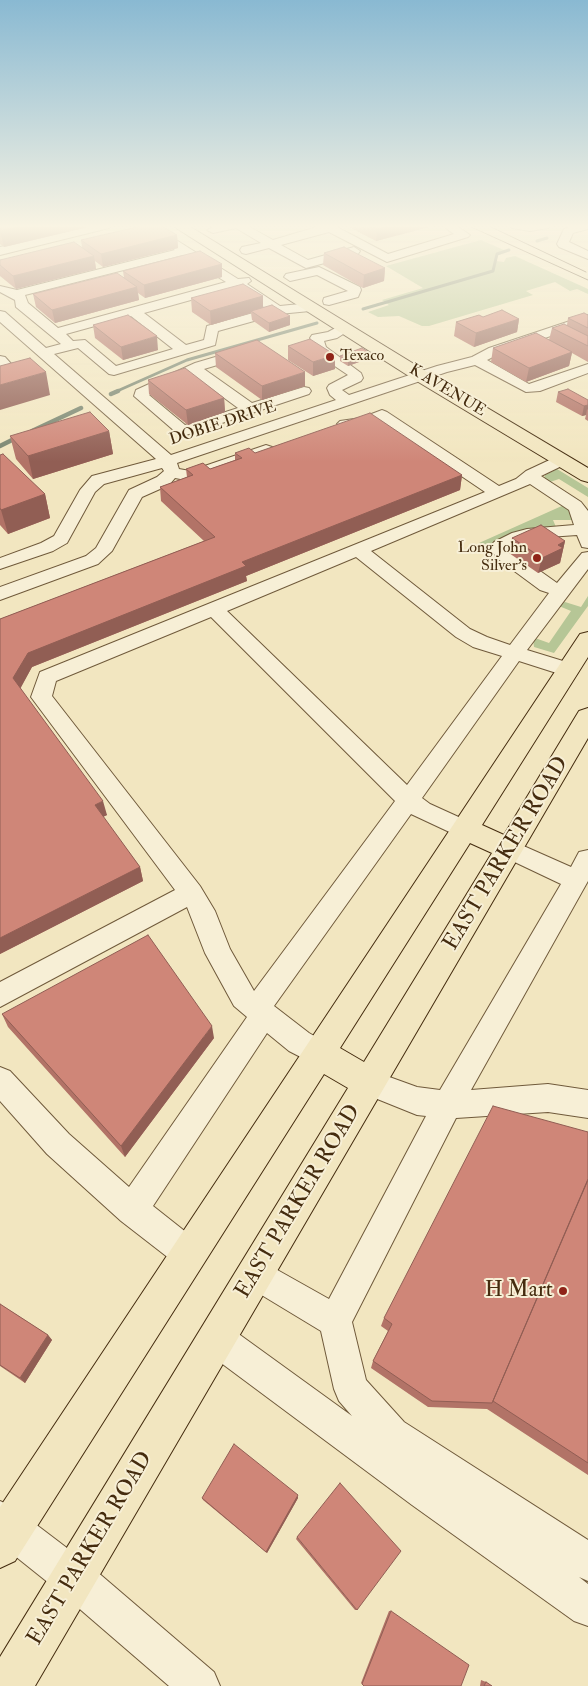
<!DOCTYPE html>
<html>
<head>
<meta charset="utf-8">
<style>
	body { margin:0 }
	canvas { display:block; background:#f2e6c0 }
</style>
</head>
<body>
<canvas width="588" height="1686"></canvas>
<script>
const ctx = document.querySelector('canvas').getContext('2d');
ctx.lineJoin = 'round';
function paint(path, color) { ctx.fillStyle = color; ctx.fill(path, 'evenodd'); }
const shape = rows => new Path2D(rows.map(r => 'M' + r).join(''));
function strokePath(path, color, width, dash) { ctx.strokeStyle = color; ctx.lineWidth = width; ctx.lineCap = dash ? 'butt' : 'round'; ctx.setLineDash(dash || []); ctx.stroke(path); }
function label(font, color, halo, rows, align = 'center') {
  ctx.font = font + ' "IM FELL Double Pica",serif'; ctx.lineWidth = 4; ctx.setLineDash([]); ctx.textBaseline = 'middle'; ctx.strokeStyle = halo; ctx.fillStyle = color; for (const [text, x, y, turn = 0] of rows) {
    ctx.save(); ctx.translate(x, y); ctx.rotate((+turn || 0) * Math.PI / 180); ctx.textAlign = isNaN(turn) ? turn : align; if (halo) ctx.strokeText(text, 0, 0); ctx.fillText(text, 0, 0); ctx.restore();
  }
}
paint(shape([
	[481,240,506,251,497,254,496,261,504,262,506,258,515,256,588,289,588,294,577,289,570,291,555,282,526,291,533,295,429,326,422,326,399,316,378,317,368,312,389,305,382,300,423,288,386,266],
	[557,469,588,488,588,497,559,479,550,482,544,479,545,475],
	[564,505,570,509,573,520,553,520,556,527,518,533,489,546,491,550,536,583,532,582,479,543],
	[588,596,588,606,554,653,534,647,533,639,535,638,549,643,571,611,559,606,559,604,565,602,581,607]
]), '#b6c696');
strokePath(shape([
	[537,241,547,238],
	[363,309,493,271,497,254,509,250],
	[115,392,187,360,317,323]
]), '#798570', 3);
strokePath(shape([
	[111,394,118,391],
	[32,431,81,408],
	[0,446,18,437]
]), '#798570', 4.5);
const minor = shape([
	[91,226,111,226,109,228,0,255,0,247,91,226],
	[140,226,154,226,238,279,249,278,251,281,247,284,280,306,310,303,317,307,310,311,279,314,218,331,215,345,114,375,109,374,78,348,54,354,171,455,336,400,330,395,327,388,329,385,348,375,314,352,310,338,312,335,328,332,343,324,350,328,348,331,337,338,324,341,326,347,361,373,363,378,361,381,342,390,349,395,437,366,472,357,489,348,588,315,588,323,499,354,487,360,529,384,588,364,588,373,540,391,526,392,475,365,447,372,177,463,179,469,190,471,266,445,272,447,274,450,272,453,197,479,191,481,175,478,169,485,142,497,112,551,98,564,0,600,0,587,86,556,96,548,129,490,157,477,164,471,162,468,104,484,95,492,67,543,53,551,0,569,0,558,41,543,54,536,80,490,92,476,156,459,0,322,0,311,5,312,46,348,61,344,16,307,15,300,0,292,0,286,17,290,175,250,140,226],
	[183,255,226,282,58,328,28,303,25,295,183,255],
	[234,288,267,309,207,326,204,340,186,345,144,313,234,288],
	[131,316,173,349,116,366,85,340,73,341,66,334,131,316],
	[216,226,248,226,273,240,320,226,335,226,388,254,454,234,443,226,457,226,470,235,468,237,387,262,329,232,281,245,308,260,354,247,360,251,358,254,306,268,269,248,246,254,242,253,240,250,242,247,261,243,236,228,213,233,207,230,216,226],
	[510,226,550,226,548,228,530,231,512,228,510,226],
	[573,226,588,226,588,229,573,233,569,242,588,251,588,259,559,247,557,244,564,229,573,226],
	[319,267,360,287,361,290,358,297,329,305,324,304,323,301,324,298,348,291,317,275,290,281,284,277,286,274,319,267],
	[239,350,244,351,246,354,244,357,204,369,252,403,304,387,309,388,311,391,309,394,183,436,178,434,134,396,136,390,195,363,239,350],
	[193,375,238,408,185,425,149,395,193,375],
	[0,356,5,357,14,367,10,377,0,380,0,356],
	[382,410,387,412,499,486,516,479,526,471,556,457,568,457,570,460,568,463,541,476,581,502,588,511,588,548,582,547,577,535,534,538,524,541,509,549,557,583,582,553,588,552,588,569,527,650,576,665,579,670,576,675,569,677,519,661,422,798,430,804,474,824,478,830,474,836,466,839,458,836,411,814,274,1006,309,1033,330,1045,334,1054,330,1063,320,1067,289,1051,267,1033,153,1206,201,1244,206,1255,201,1266,190,1271,179,1266,121,1221,47,1154,0,1101,0,1067,10,1071,69,1134,129,1187,247,1017,234,1006,205,953,187,907,0,1007,0,982,175,890,31,697,40,672,485,492,380,421,363,427,345,429,340,427,337,424,340,421,361,418,382,410],
	[530,484,569,510,574,525,527,529,512,533,494,542,491,546,491,550,498,559,540,590,549,593,510,645,487,637,470,629,371,551,530,484],
	[356,557,456,637,473,647,502,656,407,785,227,611,356,557],
	[211,617,395,801,254,991,230,949,215,911,200,886,52,696,56,681,211,617],
	[510,840,571,867,579,852,588,850,588,881,471,1090,548,1084,588,1090,588,1118,548,1112,456,1118,352,1322,366,1380,404,1422,588,1540,588,1581,579,1577,588,1584,588,1626,574,1621,412,1505,205,1351,200,1339,205,1327,217,1322,229,1327,352,1416,339,1401,334,1389,321,1331,245,1285,240,1274,245,1263,256,1258,329,1299,426,1116,417,1115,360,1092,356,1083,360,1074,370,1070,417,1087,440,1090,561,884,502,856,498,849,502,842,510,840],
	[0,1501,13,1507,88,1564,214,1672,220,1686,169,1686,60,1592,0,1544,0,1501]
]);
const major = shape([
	[173,226,189,226,427,372,588,468,588,482,581,480,415,380,173,226],
	[588,632,588,657,482,825,504,835,579,711,588,708,588,738,35,1686,0,1686,0,1657,348,1088,324,1074,15,1561,0,1568,0,1507,580,634,588,632],
	[470,843,492,853,364,1062,340,1048,470,843]
]);
strokePath(minor, '#705a3b', 2);
strokePath(major, '#452c0f', 2);
paint(minor, '#f7efd6');
paint(major, '#f2e6c0');
strokePath(shape([
	[469,226,588,280],
	[489,226,586,272]
]), '#452c0f', 1);
paint(shape([
	[0,226,92,226,4,247,0,244],
	[347,226,433,226,376,241],
	[177,235,178,248,103,267,95,261,96,269,16,289,0,276,0,260,82,247,81,240],
	[324,253,385,268,384,281,363,288,323,265],
	[222,264,222,277,145,298,138,293,139,300,55,323,36,307,33,294,124,278,123,271],
	[263,296,263,308,290,316,290,325,269,332,252,320,251,313,211,325,192,312,191,298],
	[588,315,588,362,572,353,569,366,526,382,491,362,493,348,549,340,552,328,567,325,568,318],
	[483,317,519,319,517,332,474,347,454,336,456,322],
	[93,325,158,350,123,360,95,338],
	[288,346,335,369,313,376,288,360],
	[215,353,305,386,262,400,216,367],
	[340,356,370,358,348,366,340,361],
	[148,380,224,398,225,412,188,425,149,394],
	[558,392,588,400,588,421,585,419,586,415,582,416,556,402],
	[109,431,113,454,33,479,16,459,10,436],
	[235,453,255,453,462,475,460,490,246,576,247,581,32,667,20,688,107,815,103,817,140,867,143,881,0,954,0,619,204,541,161,501,160,487,187,477,186,469,210,469,235,460],
	[0,455,45,494,50,518,8,534,0,525],
	[512,538,565,541,560,563,538,573,509,553],
	[2,1014,214,1038,125,1157,8,1027],
	[588,1132,588,1475,487,1409,428,1407,371,1368,373,1361,388,1331,381,1326,384,1318],
	[0,1304,48,1335,52,1340,25,1383,0,1366],
	[202,1498,298,1498,267,1553,203,1500],
	[297,1537,357,1610,355,1610,296,1539],
	[389,1611,391,1611,364,1686,361,1683],
	[481,1680,486,1682,492,1686,480,1686]
]), '#b27367');
paint(shape([
	[23,226,92,226,4,247,0,231],
	[388,226,433,226,376,241,377,229],
	[177,235,178,248,103,267,101,254],
	[94,256,96,269,16,289,13,276],
	[222,264,222,277,145,298,144,285],
	[385,268,384,281,363,288,364,275],
	[137,287,139,300,55,323,52,310],
	[263,296,263,309,251,311,251,313,211,325,210,311],
	[290,316,290,325,269,332,269,323],
	[519,319,517,332,474,347,476,333],
	[157,336,158,350,123,360,121,347],
	[572,352,569,366,526,382,529,368],
	[370,353,370,358,348,366,348,361],
	[335,355,335,369,313,376,313,362],
	[46,372,50,395,0,410,0,385],
	[305,372,305,386,262,400,262,386],
	[224,398,225,412,188,425,186,410],
	[588,405,588,410,587,409,586,415,582,416,584,406],
	[109,431,113,454,33,479,28,456],
	[462,475,460,490,246,576,247,581,32,667,18,693,13,678,28,653,242,562],
	[45,494,50,518,8,534,1,510],
	[565,541,560,563,538,573,542,558,558,545],
	[103,801,107,815,98,819,95,805],
	[140,867,143,881,0,954,0,938],
	[212,1026,214,1038,125,1157,121,1146],
	[48,1335,52,1340,25,1383,20,1378],
	[298,1495,298,1498,267,1553,266,1552]
]), '#915e54');
const building = shape([
	[0,226,23,226,0,231,0,226],
	[141,226,162,226,177,235,101,254,81,240,141,226],
	[371,226,388,226,377,229,371,226],
	[74,242,94,256,13,276,0,265,0,260,74,242],
	[344,247,385,268,364,275,324,253,344,247],
	[200,251,222,264,144,285,123,271,200,251],
	[117,273,137,287,52,310,33,294,117,273],
	[243,284,263,296,210,311,191,298,243,284],
	[272,305,290,316,269,323,251,311,272,305],
	[502,310,519,319,476,333,456,322,479,315,483,317,502,310],
	[584,313,588,315,588,328,568,318,584,313],
	[128,315,157,336,121,347,93,325,128,315],
	[564,324,588,336,588,346,552,328,564,324],
	[536,333,572,352,529,368,493,348,536,333],
	[310,339,335,355,313,362,288,346,310,339],
	[257,340,305,372,262,386,215,353,257,340],
	[362,348,370,353,348,361,340,356,362,348],
	[30,358,46,372,0,385,0,366,30,358],
	[185,368,224,398,186,410,148,380,185,368],
	[568,389,588,400,588,405,584,406,558,392,568,389],
	[90,412,109,431,28,456,10,436,90,412],
	[370,413,462,475,242,562,246,566,28,653,13,678,103,801,95,805,140,867,0,938,0,619,215,537,160,487,193,475,186,469,203,463,210,469,242,458,235,453,249,448,255,453,370,413],
	[3,454,45,494,1,510,0,508,0,455,3,454],
	[541,525,565,541,558,545,563,548,542,558,512,538,541,525],
	[148,935,212,1026,121,1146,2,1014,148,935],
	[493,1106,588,1132,588,1179,492,1403,432,1401,373,1361,392,1324,384,1318,493,1106],
	[588,1180,588,1463,493,1401,588,1180],
	[0,1304,48,1335,20,1378,0,1365,0,1304],
	[234,1444,298,1495,266,1552,202,1498,234,1444],
	[340,1483,401,1551,357,1610,297,1537,340,1483],
	[391,1611,469,1665,461,1686,364,1686,362,1684,391,1611],
	[486,1682,492,1686,484,1686,486,1682]
]);
paint(building, '#cf8678');
strokePath(building, '#915e54', 1);
const sky = ctx.createLinearGradient(0, 0, 0, 462);
sky.addColorStop(0, '#89b9d2');
sky.addColorStop(0.49, '#f9f4e3');
sky.addColorStop(1, '#f9f4e300');
ctx.fillStyle = sky;
ctx.fillRect(0, 0, 588, 462);
for (const [x, y, r, color] of [
	[330,357,5,"#8f2418"],
	[537,558,5,"#8f2418"],
	[563,1291,5,"#8f2418"]
]) { const dot = new Path2D(); dot.arc(x, y, r, 0, 2 * Math.PI); ctx.fillStyle = color; ctx.fill(dot); strokePath(dot, '#f7efd6', 2); }
label('16px', '#452c0f', '#f7efd6', [
	["Texaco",340,357],
	["Long John",527,549,"right"],
	["Silver's",527,567,"right"]
], 'left');
label('16px', '#452c0f', '#f7efd6', [
	["K AVENUE",447,391,31],
	["DOBIE DRIVE",223,424,-18]
]);
label('22px', '#452c0f', '#f7efd6', [
	["EAST PARKER ROAD",507,854,-59],
	["EAST PARKER ROAD",299,1202,-59],
	["EAST PARKER ROAD",91,1549,-59]
]);
label('22px', '#452c0f', '#f7efd6', [
	["H Mart",553,1291]
], 'right');
</script>
</body>
</html>
